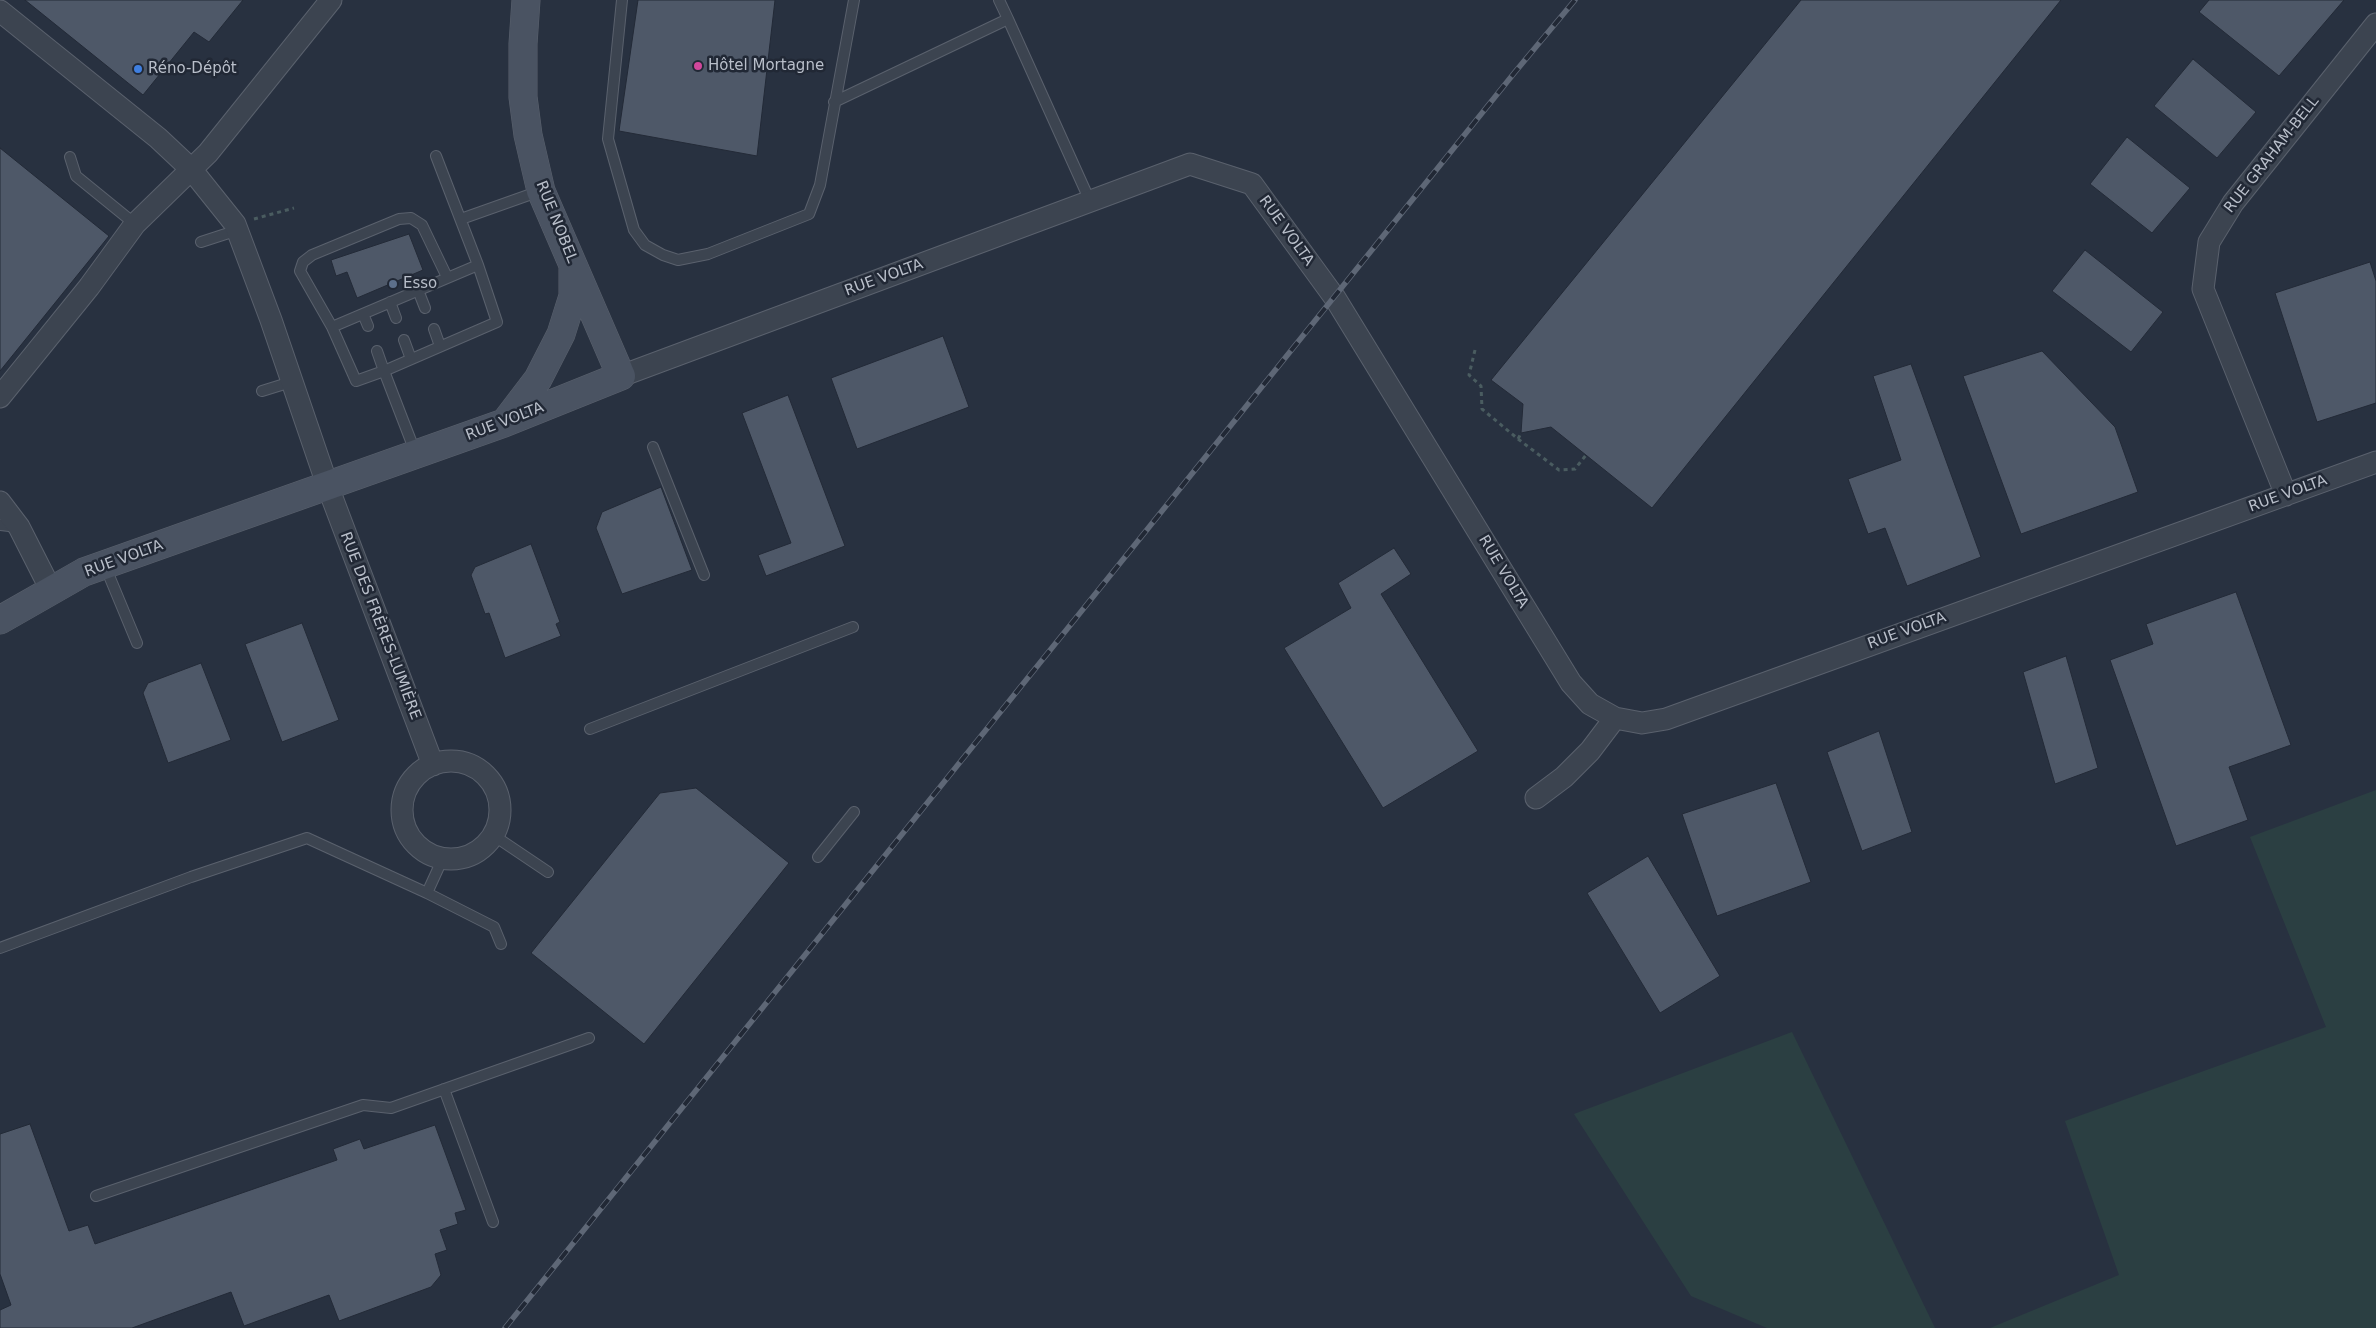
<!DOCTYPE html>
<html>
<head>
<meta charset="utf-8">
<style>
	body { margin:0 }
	canvas { display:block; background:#283140 }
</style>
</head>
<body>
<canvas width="2376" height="1328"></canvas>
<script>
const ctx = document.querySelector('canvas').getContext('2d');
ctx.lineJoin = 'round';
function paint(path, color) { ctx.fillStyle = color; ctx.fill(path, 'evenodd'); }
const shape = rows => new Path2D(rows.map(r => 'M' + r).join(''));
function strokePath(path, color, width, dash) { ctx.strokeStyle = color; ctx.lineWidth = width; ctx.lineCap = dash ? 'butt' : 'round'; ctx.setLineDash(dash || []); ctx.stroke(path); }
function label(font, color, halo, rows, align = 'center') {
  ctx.font = font + ' "DejaVu Sans",sans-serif'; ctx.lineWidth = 5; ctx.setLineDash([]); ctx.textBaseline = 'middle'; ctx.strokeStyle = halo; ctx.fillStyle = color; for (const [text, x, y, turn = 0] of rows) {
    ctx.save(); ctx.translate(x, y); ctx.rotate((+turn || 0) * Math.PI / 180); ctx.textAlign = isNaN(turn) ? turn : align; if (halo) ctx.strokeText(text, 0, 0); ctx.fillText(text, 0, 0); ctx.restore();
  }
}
paint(shape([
	[2376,790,2376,1328,1990,1328,2119,1275,2065,1121,2326,1027,2250,837],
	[1792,1032,1935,1328,1767,1328,1691,1296,1574,1114]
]), '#2b3f42');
const building = shape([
	[25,0,243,0,209,42,194,32,143,95,25,0],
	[638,0,775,0,757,156,619,131,638,0],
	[1801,0,2061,0,1652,508,1551,427,1521,433,1523,404,1491,380,1801,0],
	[2209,0,2344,0,2279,76,2199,12,2209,0],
	[2193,59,2256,112,2217,158,2154,106,2193,59],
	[2127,137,2190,188,2152,233,2090,184,2127,137],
	[0,148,109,236,0,371,0,148],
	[409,234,423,270,357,298,347,272,336,276,331,260,409,234],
	[2085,250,2163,312,2131,352,2052,291,2085,250],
	[2370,262,2376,281,2376,403,2317,422,2275,293,2370,262],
	[943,336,969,407,857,449,831,378,943,336],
	[2042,351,2115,427,2138,492,2021,534,1963,376,2042,351],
	[1911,364,1981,557,1907,586,1885,528,1868,534,1848,479,1901,460,1873,376,1911,364],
	[788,395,845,546,766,576,758,555,791,543,742,413,788,395],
	[661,487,692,570,622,594,596,528,602,512,661,487],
	[531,544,560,622,556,624,561,636,505,658,489,613,485,614,471,575,475,567,531,544],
	[1394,548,1411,574,1381,594,1478,751,1383,808,1284,648,1351,608,1338,583,1394,548],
	[2236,592,2291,745,2229,767,2248,820,2176,846,2110,660,2153,644,2146,624,2236,592],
	[302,623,339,720,282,742,245,644,302,623],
	[2066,656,2098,768,2055,784,2023,672,2066,656],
	[201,663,231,740,168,763,143,693,148,683,201,663],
	[1879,731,1912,832,1862,851,1827,752,1879,731],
	[1776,783,1811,882,1717,916,1682,814,1776,783],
	[696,788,789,863,644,1044,531,953,660,793,696,788],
	[1648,856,1720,976,1660,1013,1587,893,1648,856],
	[30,1124,69,1231,88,1225,95,1244,337,1160,333,1149,360,1139,364,1149,435,1125,466,1210,455,1213,458,1224,440,1230,447,1250,435,1254,441,1275,431,1287,339,1321,329,1295,244,1326,231,1292,132,1328,0,1328,0,1310,11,1305,0,1274,0,1134,30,1124]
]);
paint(building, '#4e5868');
strokePath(building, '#232a37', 1);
const lane = shape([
	[622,0,608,139,634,230,645,245,663,255,678,260,708,254,809,214,820,185,854,0],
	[1008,19,1090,201],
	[834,102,1008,19,999,0],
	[436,156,478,265],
	[70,157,76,176,135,224],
	[461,219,540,191],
	[201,242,238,230],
	[418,290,425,308],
	[390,302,396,318],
	[363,314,368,326],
	[332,327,300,271,303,262,312,255,399,219,411,218,422,225,447,277],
	[434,329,440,346],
	[404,340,411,359],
	[377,351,384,371,497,322,478,265,332,327,356,381,384,371,416,454],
	[262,391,291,382],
	[653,447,704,575],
	[0,525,18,527],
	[105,566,137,643],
	[590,729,853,627],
	[493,835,548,872],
	[818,857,854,812],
	[427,893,494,927,501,944],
	[0,948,191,877,307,838,427,893,443,858],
	[444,1089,493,1222],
	[96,1196,363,1105,391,1108,589,1038]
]);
const street = shape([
	[0,11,158,138,191,169,235,224,271,320,328,487,433,765],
	[621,376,1190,164,1252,184,1335,298,1571,683,1590,704,1615,718,1642,723,1666,719,2376,462],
	[0,397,89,287,135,224,208,153,331,0],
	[2286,495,2203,289,2209,242,2233,203,2376,24],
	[0,502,19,527,51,590],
	'402 810a49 49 0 1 1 98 0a49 49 0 1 1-98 0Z',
	[1536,798,1564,777,1590,751,1615,718]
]);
const secondary = shape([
	[506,421,538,379,561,334,573,296,573,267],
	[0,620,84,572,504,423,621,376,541,191,528,135,523,97,523,44,526,0]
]);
strokePath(lane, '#5a616d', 12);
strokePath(street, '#5a616d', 23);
strokePath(secondary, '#5a616d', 29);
strokePath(shape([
	[254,219,294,208],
	[1475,350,1469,375,1481,386,1482,409,1518,439,1521,433],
	[1518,439,1559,470,1575,469,1586,455]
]), '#4a5c60', 3, [4, 4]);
strokePath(lane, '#3c4450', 10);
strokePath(street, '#3c4450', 21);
strokePath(secondary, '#4a5362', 28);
const rail = shape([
	[505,1328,1515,72,1575,0]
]);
strokePath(rail, '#5e6776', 5.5);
strokePath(rail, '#212835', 4, [11]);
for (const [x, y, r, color] of [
	[698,66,5,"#d1479c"],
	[138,69,5,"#3f7fe0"],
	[393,284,5,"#5c6f8a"]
]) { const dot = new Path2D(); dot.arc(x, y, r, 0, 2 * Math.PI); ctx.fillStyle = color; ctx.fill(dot); strokePath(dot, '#212835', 2); }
label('15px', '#b9bfca', '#212835', [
	["Hôtel Mortagne",708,66],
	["Réno-Dépôt",148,69],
	["Esso",403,284]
], 'left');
label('15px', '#b9bfca', '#212835', [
	["RUE GRAHAM-BELL",2272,155,-52],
	["RUE NOBEL",556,222,68],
	["RUE VOLTA",1286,231,54],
	["RUE VOLTA",884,278,-20],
	["RUE VOLTA",505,422,-21],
	["RUE VOLTA",2288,494,-20],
	["RUE VOLTA",124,559,-20],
	["RUE VOLTA",1503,572,59],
	["RUE DES FRÈRES-LUMIÈRE",380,626,69],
	["RUE VOLTA",1907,631,-20]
]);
</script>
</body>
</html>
